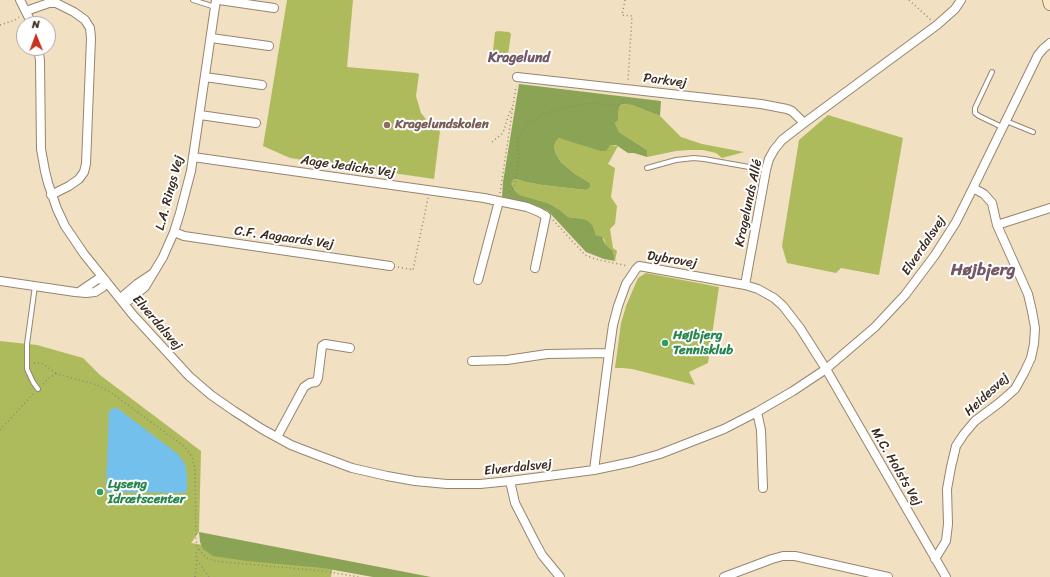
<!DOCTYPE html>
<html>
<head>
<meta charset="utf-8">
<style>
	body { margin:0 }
	#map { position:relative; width:1050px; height:577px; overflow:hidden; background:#f2e0c2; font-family:Sriracha,sans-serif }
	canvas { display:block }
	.north { position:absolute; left:16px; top:16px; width:40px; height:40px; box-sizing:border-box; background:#fff; border:1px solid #b1aaa5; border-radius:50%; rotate:359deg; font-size:11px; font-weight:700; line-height:16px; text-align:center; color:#3b2a1e }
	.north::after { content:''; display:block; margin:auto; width:14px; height:18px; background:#c8321e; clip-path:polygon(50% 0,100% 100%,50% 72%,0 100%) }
</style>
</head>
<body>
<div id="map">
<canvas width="1050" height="577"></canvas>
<div class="north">N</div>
</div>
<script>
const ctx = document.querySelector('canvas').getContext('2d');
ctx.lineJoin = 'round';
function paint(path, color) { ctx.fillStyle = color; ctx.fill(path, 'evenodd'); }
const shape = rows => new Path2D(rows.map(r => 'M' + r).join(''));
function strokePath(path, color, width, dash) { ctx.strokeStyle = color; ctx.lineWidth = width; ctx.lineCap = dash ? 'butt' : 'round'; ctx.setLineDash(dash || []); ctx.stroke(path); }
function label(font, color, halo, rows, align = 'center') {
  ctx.font = font + ' Sriracha,sans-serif'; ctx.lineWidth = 4; ctx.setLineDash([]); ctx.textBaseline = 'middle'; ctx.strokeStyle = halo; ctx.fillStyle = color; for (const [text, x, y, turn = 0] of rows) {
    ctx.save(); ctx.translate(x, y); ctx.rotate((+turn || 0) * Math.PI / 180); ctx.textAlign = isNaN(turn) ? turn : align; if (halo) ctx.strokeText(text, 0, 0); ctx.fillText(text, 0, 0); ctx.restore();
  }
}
paint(shape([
	[287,0,353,0,347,67,416,73,419,74,416,96,421,113,432,127,440,131,434,179,290,158,263,146],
	[498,31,509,32,511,34,507,61,506,63,493,62,492,60,495,32],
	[622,104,632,105,660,116,681,137,702,144,744,152,722,158,716,153,703,150,689,150,676,151,647,157,647,150,619,132,615,123,618,119,619,107],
	[828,115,903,138,879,275,841,268,836,273,787,263,782,246,799,140],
	[559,138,618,146,608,164,615,168,611,197,617,206,615,224,610,229,613,248,617,251,615,261,613,251,605,244,604,239,596,235,593,226,583,219,568,217,560,210,548,203,520,195,515,191,510,184,513,180,516,179,526,182,542,185,586,190,590,183,575,174,561,162,556,154,554,147,556,141],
	[646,273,719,287,708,363,689,372,695,385,632,369,622,368,615,368,621,323,626,306,638,278],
	[0,341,37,345,83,358,100,375,201,451,199,532,191,543,333,566,331,577,0,577]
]), '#aebb5d');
paint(shape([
	[519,84,661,101,660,116,632,105,622,104,619,107,618,120,615,123,619,132,647,150,647,157,634,153,628,153,616,145,610,145,606,151,601,151,562,139,559,138,556,141,554,147,556,154,561,162,575,174,590,183,590,187,586,190,542,185,526,182,516,179,513,180,511,184,515,191,520,195,548,203,560,210,568,217,583,219,588,221,593,226,596,235,602,237,605,244,613,251,615,261,604,259,586,252,548,211,520,201,502,197,503,182],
	[199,532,431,577,373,577,323,568,247,561,213,556,203,549,200,542]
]), '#8aa354');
paint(shape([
	[113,408,117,408,178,454,185,464,187,476,187,492,182,493,107,492,106,489,109,411]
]), '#73c0ed');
const lane = shape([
	[193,0,215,7],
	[992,72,975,108,975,113,979,116,1002,127],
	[1006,121,1033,132],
	[647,168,676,160,694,158,704,159,766,170],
	[35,286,27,344,27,369,33,382,38,389]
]);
const street = shape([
	[20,0,32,24],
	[219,0,274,8],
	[26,11,49,3,56,3,74,12,85,20,90,28,91,38,86,164,84,172,79,179,69,186,51,195],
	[211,38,269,46],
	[38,48,40,60,41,149,45,171,48,183,57,209,65,226,84,254,133,315,189,376,211,395,234,411,262,429,291,445,317,455,352,468,387,476,415,481,447,484,480,484,510,481,594,470,632,462,660,454,724,429,757,412,793,391,826,369,875,327,905,295,935,255,956,222,973,188,1038,55,1043,49,1050,43],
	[205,77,262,85],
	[517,77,761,104,787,109,792,111,804,123],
	[200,115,256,123],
	[193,157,484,198,527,207,539,212,546,216,535,268],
	[997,225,1050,208],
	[174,232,184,236,390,266],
	[478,280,499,201],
	[0,281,75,292,86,293,95,292,103,287,105,280,98,279,79,292],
	[122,301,128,301,145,287,163,257,174,232,180,213,191,171,216,0],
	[122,301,124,295,137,284,152,274],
	[472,361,507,360,547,354,609,353],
	[757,412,761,430,763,488],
	[277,437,304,387,310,383,316,382,318,378,322,346,325,344,350,348],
	[594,470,609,353,613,325,618,306,626,284,636,269,639,266,745,285],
	[510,481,515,503,535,542,542,555,560,577],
	[935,559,946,541,948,524,947,489,951,467,956,446,964,434,975,421,999,403,1015,389,1024,373,1031,358,1034,344,1035,328,1032,311,1028,294,997,225,992,203,984,194,973,188],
	[724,577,772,559,783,556,795,556,888,577],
	[946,577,826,369,800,328,783,306,774,298,758,289,745,285,766,170,769,159,774,150,782,140,804,123,937,25,955,9,961,0]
]);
const secondary = shape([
	[1049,0,1050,4]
]);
strokePath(lane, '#968570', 6);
strokePath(street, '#968570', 10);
strokePath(secondary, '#968570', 14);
strokePath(shape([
	[625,0,622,15,632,16,628,81],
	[909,0,931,20],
	[0,25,15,20,19,17],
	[492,142,503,133,509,114,512,108],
	[500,193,516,86],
	[506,194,512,190,515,185,519,156,517,144,518,139,521,132,528,124,544,114,550,112,585,104,595,103,612,105,619,105,623,102,624,96],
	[553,220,585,255,595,259,628,266],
	[398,267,413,270,428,198],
	[34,363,41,363,55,372,56,374],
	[43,384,49,378,56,374,62,375,97,385,110,392,185,447,192,457,195,470,196,538,197,546,202,553,207,558,214,561,323,571,359,577],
	[0,430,34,393],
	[197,560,209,577],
	[195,577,197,560,196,553,198,549]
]), '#968570', 1.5, [1, 3]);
strokePath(lane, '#fff', 4);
strokePath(street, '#fff', 8);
strokePath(secondary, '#fde5c5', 12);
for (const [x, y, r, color] of [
	[387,125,4,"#8d6e63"],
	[665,343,4,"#2e9e5b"],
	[100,492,4,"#2e9e5b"]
]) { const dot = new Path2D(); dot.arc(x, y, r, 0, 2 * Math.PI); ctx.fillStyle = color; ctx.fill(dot); strokePath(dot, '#fff', 1.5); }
label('13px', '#3b2a1e', '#fff', [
	["Parkvej",665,81,7],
	["Aage Jedichs Vej",348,167,8],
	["L.A. Rings Vej",170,193,-75],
	["Kragelunds Allé",749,203,-78],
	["C.F. Aagaards Vej",284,238,8],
	["Elverdalsvej",924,246,-56],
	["Dybrovej",672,260,9],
	["Elverdalsvej",157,323,49],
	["Heidesvej",987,395,-43],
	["M.C. Holsts Vej",896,467,60],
	["Elverdalsvej",518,468,-6]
]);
label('bold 13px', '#785e54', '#fff', [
	["Kragelundskolen",395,125]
], 'left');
label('bold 13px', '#27864d', '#fff', [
	["Højbjerg",673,336],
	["Tennisklub",673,351],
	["Lyseng",108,485],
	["Idrætscenter",108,500]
], 'left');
label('bold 14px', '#735865', '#fff', [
	["Kragelund",519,58]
]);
label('bold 17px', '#735865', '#fff', [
	["Højbjerg",983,271]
]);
</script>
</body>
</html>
